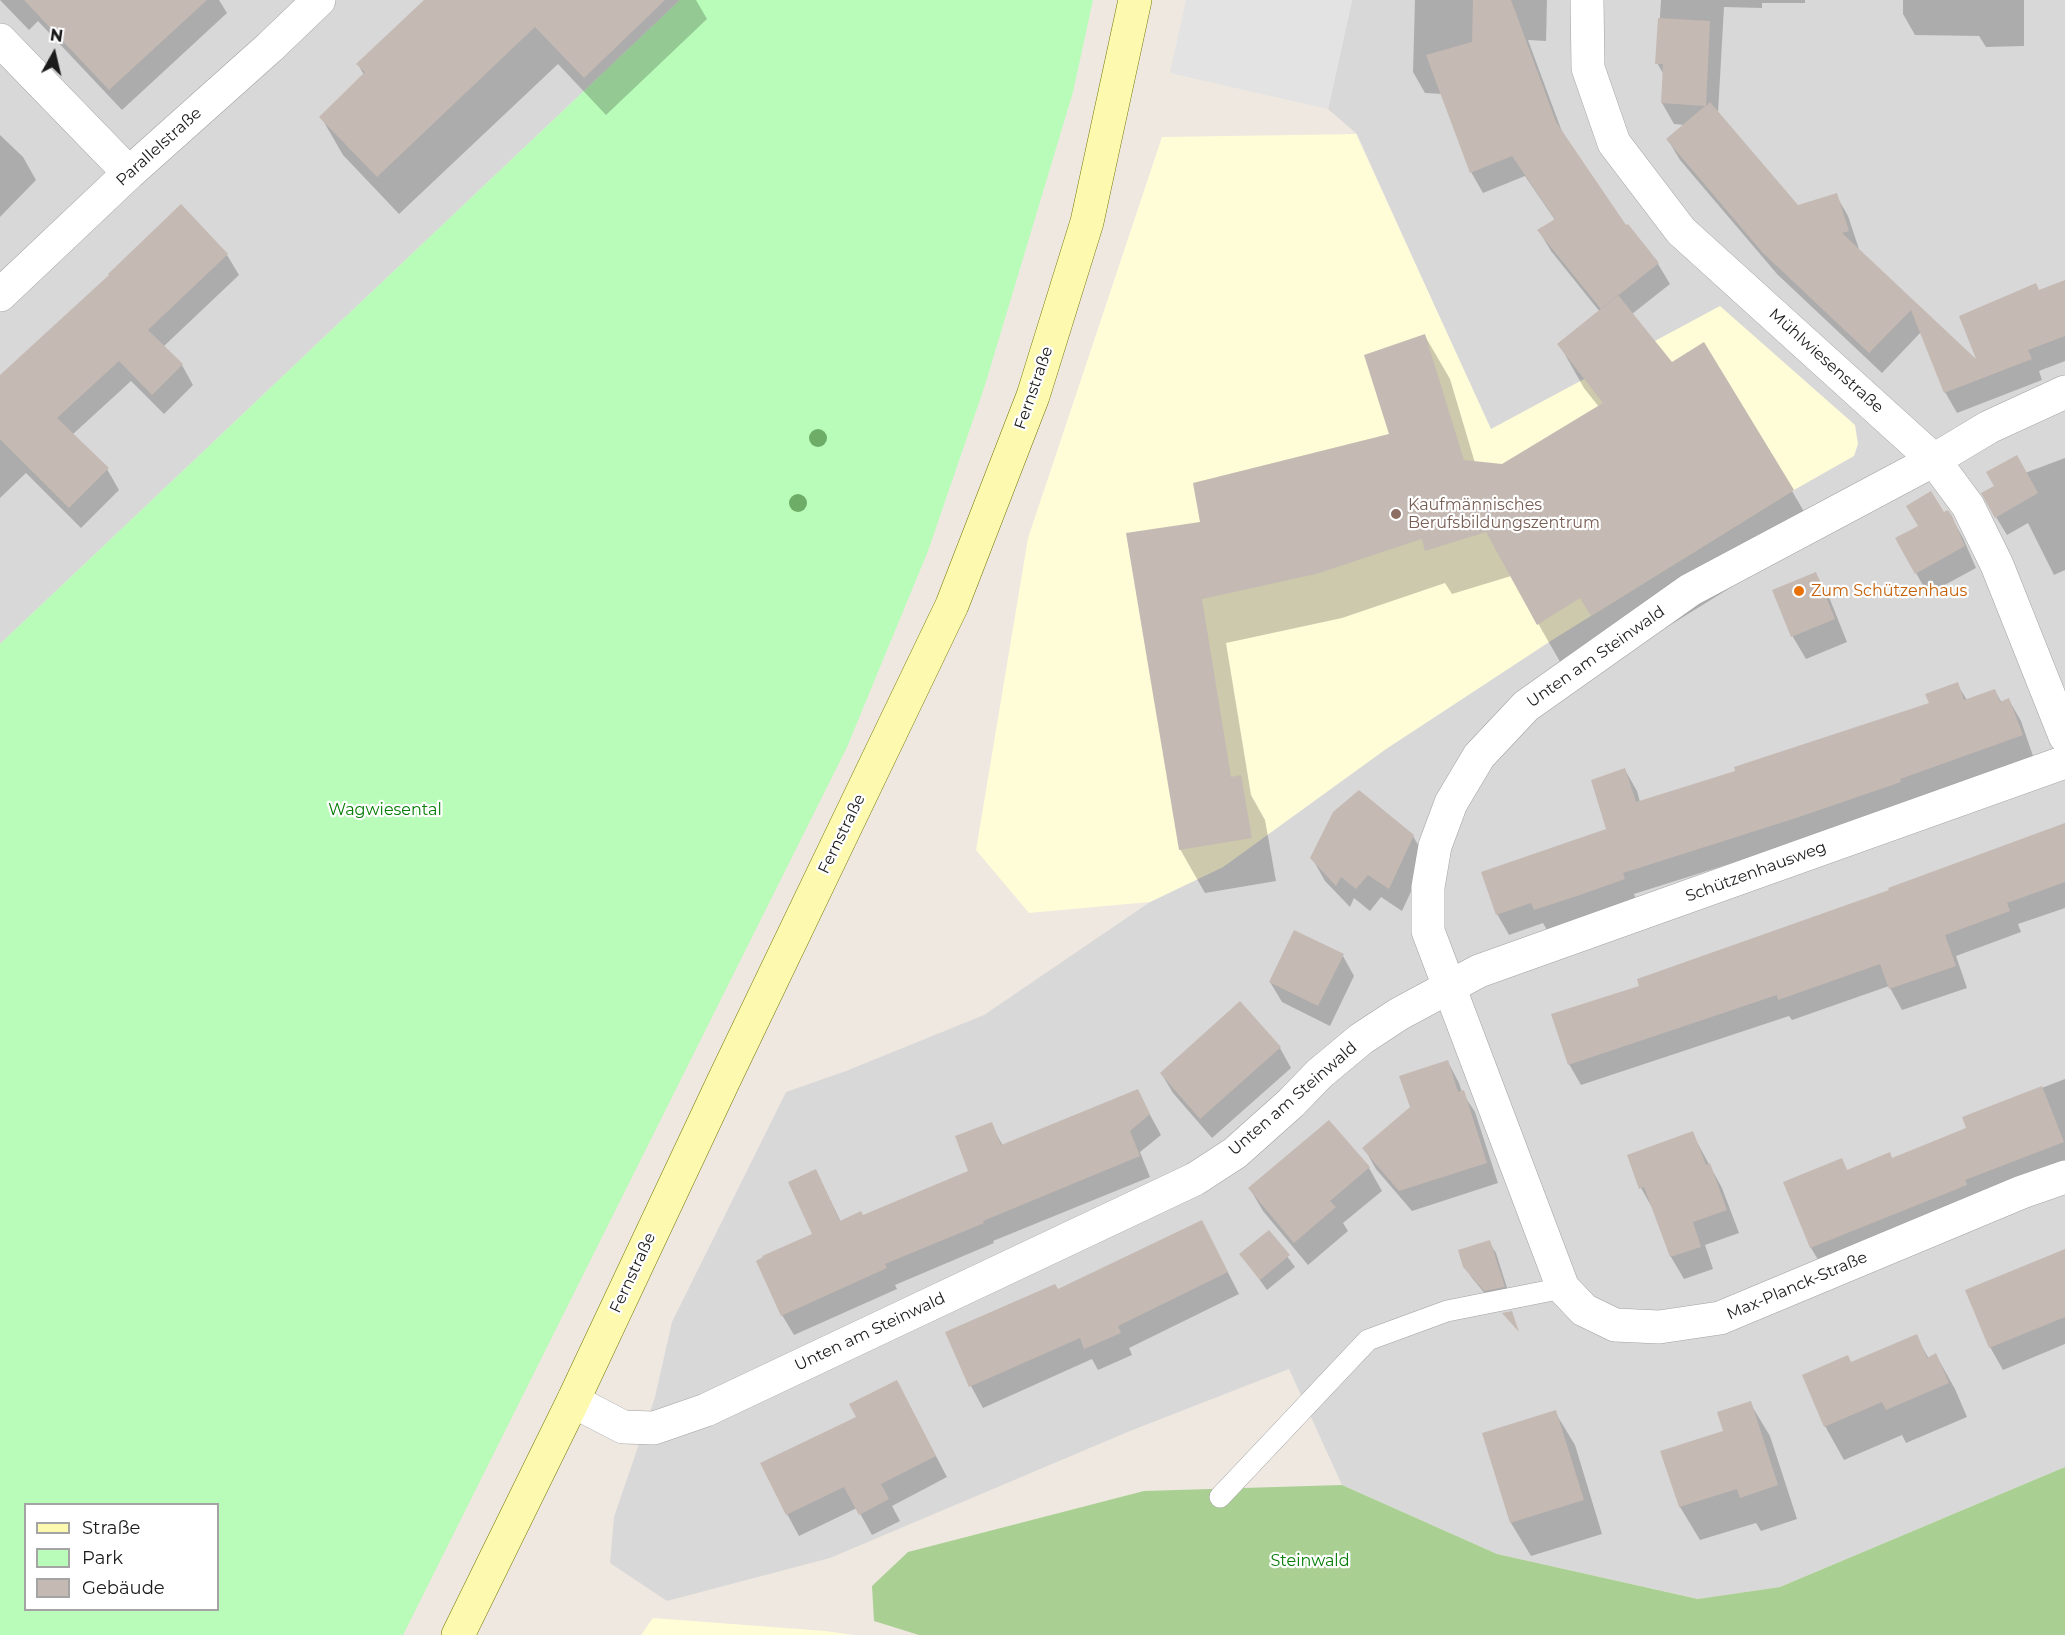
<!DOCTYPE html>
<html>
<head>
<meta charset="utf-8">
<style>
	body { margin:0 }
	#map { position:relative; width:2065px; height:1635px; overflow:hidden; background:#eee8e0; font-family:Montserrat,sans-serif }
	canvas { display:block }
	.legend { position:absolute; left:24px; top:1503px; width:195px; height:108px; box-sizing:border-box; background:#fff; border:2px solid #a4a4a4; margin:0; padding:8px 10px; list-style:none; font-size:18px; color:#1b1b1b }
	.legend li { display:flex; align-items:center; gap:12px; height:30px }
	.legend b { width:30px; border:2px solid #a4a4a4 }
	.north { position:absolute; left:24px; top:24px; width:60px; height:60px; -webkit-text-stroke:4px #fff; paint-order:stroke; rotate:8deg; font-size:16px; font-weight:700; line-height:24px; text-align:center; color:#1b1b1b }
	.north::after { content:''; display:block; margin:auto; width:21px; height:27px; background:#1b1b1b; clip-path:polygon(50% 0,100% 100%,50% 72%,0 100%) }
</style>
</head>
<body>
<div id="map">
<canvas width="2065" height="1635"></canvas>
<ul class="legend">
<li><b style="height:8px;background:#fdfaaf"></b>Straße</li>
<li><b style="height:16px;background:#b9fcb9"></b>Park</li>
<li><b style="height:16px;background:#c5b9b3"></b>Gebäude</li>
</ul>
<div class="north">N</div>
</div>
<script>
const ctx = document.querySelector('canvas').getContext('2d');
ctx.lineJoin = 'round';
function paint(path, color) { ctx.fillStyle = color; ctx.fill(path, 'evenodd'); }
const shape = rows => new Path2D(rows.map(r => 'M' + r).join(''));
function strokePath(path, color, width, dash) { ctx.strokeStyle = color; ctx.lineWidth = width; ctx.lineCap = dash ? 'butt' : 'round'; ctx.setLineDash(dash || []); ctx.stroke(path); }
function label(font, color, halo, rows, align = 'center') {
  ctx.font = font + ' Montserrat,sans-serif'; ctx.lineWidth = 4.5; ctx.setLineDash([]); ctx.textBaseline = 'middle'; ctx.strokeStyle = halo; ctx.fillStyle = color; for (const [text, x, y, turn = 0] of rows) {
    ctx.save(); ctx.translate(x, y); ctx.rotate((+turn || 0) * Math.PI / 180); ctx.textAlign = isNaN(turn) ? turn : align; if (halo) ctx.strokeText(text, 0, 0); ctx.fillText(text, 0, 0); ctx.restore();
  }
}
paint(shape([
	[0,0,680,0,0,644],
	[1352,0,2065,0,2065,1467,1780,1587,1699,1599,1497,1554,1342,1485,1289,1369,1130,1431,830,1558,667,1601,610,1563,614,1517,655,1397,672,1322,786,1092,846,1071,984,1015,1150,902,1223,867,1386,749,1549,642,1490,430,1357,134,1328,109]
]), '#d9d8d8');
paint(shape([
	[1356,134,1491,429,1720,306,1855,425,1858,444,1854,456,1794,490,1549,642,1386,749,1223,867,1150,902,1029,913,976,850,1028,538,1162,137],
	[653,1618,825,1631,854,1635,641,1635]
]), '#fffcd8');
paint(shape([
	[2065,1467,2065,1635,919,1635,874,1621,872,1586,908,1552,1144,1491,1342,1485,1497,1554,1698,1599,1780,1587]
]), '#a9d092');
paint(shape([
	[680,0,1093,0,1073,92,985,385,928,551,847,747,403,1635,0,1635,0,644],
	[26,1504,218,1504,218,1610,26,1610]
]), '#b9fcb9');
paint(shape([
	[1186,0,1352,0,1328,109,1170,73]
]), '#e3e3e3');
paint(shape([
	[0,0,219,0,227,13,122,110,38,21,29,30],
	[426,0,696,0,707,19,606,115,558,64,399,214,343,155,321,117,364,75,358,64],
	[1415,0,1547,0,1546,41,1528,40,1564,137,1626,227,1658,264,1670,284,1632,314,1672,364,1792,491,1817,534,1617,658,1563,667,1511,576,1452,594,1445,583,1342,618,1226,643,1251,795,1265,820,1276,881,1205,893,1180,849,1202,523,1390,435,1425,336,1450,379,1475,463,1502,465,1599,407,1584,388,1559,344,1600,312,1551,251,1539,231,1555,220,1525,176,1483,193,1471,172,1442,94,1425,93,1413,72],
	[1661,0,1805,0,1805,3,1762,3,1762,8,1724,7,1718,113,1798,206,1836,195,1848,216,1860,252,1979,364,2039,291,2065,281,2065,361,2039,371,2042,380,1957,413,1945,392,1921,332,1882,373,1777,274,1680,160,1668,140,1685,125,1674,124,1662,103,1664,75,1657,63],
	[1903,0,2024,0,2024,46,1986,47,1979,36,1915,35,1903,14],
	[0,135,23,157,36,180,0,217],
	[227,255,239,275,163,347,182,365,193,385,164,414,131,381,72,435,107,469,119,490,81,528,26,473,0,498,0,377],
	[2065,458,2065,570,2054,575,2028,523,2007,535,1996,517,2025,473],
	[1944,514,1951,517,1963,538,1976,568,1928,594,1916,573,1920,527],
	[1816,574,1829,597,1847,642,1806,659,1793,637,1774,591],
	[1957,684,1967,700,1995,691,2002,703,2009,700,2021,721,2033,756,1808,839,1634,894,1636,900,1547,930,1543,923,1509,935,1497,914,1608,830,1625,770,1637,791,1640,802,1737,772,1931,704],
	[2065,825,2065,908,2018,924,2021,932,1956,956,1967,988,1902,1010,1889,986,1792,1020,1789,1016,1581,1085,1569,1064,1641,987],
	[1413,836,1426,859,1402,911,1381,897,1370,911,1354,898,1350,907,1325,881,1312,858],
	[1343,956,1354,976,1330,1026,1282,1002,1270,982],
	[1280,1048,1291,1068,1212,1138,1173,1093,1161,1073],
	[1448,1062,1459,1083,1462,1092,1475,1112,1498,1183,1412,1211,1376,1169,1364,1148,1411,1108],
	[2065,1079,2065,1167,1823,1268,1811,1248,1785,1183,1841,1160,1848,1172,1893,1159,1968,1128,1964,1118],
	[1137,1091,1161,1135,1140,1152,1150,1177,993,1241,994,1243,895,1285,897,1289,794,1335,782,1315,814,1235,816,1171,841,1222,862,1217,970,1172,991,1124,1003,1146],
	[1692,1133,1722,1188,1739,1233,1705,1245,1713,1269,1684,1279,1671,1257,1654,1211,1641,1188],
	[1369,1168,1382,1191,1343,1223,1348,1231,1308,1265,1263,1211,1250,1189],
	[1202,1222,1239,1294,1129,1348,1132,1355,1098,1370,1092,1359,983,1408,971,1386,1058,1291],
	[1269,1232,1295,1267,1267,1290,1241,1254],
	[1489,1242,1496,1253,1510,1297,1491,1301,1472,1278,1465,1266],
	[2065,1251,2065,1344,2003,1370,1990,1347],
	[1916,1336,1929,1359,1936,1355,1955,1389,1967,1417,1906,1443,1902,1435,1844,1460,1825,1426,1851,1364],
	[908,1403,947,1477,892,1506,900,1521,872,1535,857,1508,799,1536,787,1514],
	[1750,1403,1770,1436,1797,1519,1761,1531,1756,1523,1700,1540,1680,1507,1662,1452,1725,1432],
	[1555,1412,1575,1445,1602,1534,1531,1556,1511,1523,1484,1434]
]), '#0003');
paint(shape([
	[24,0,207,0,109,90],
	[424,0,665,0,584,78,535,27,377,177,319,117,365,72,356,64],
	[1473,0,1511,0,1556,122,1626,225,1628,224,1659,263,1601,309,1537,230,1555,219,1512,156,1470,173,1426,55,1472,42],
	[1658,18,1710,21,1706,106,1710,102,1798,205,1837,193,1849,231,1842,233,1976,359,1959,316,2036,283,2039,290,2065,280,2065,336,2028,350,2032,359,1944,393,1911,310,1869,353,1763,253,1666,139,1705,106,1661,103,1663,64,1655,64],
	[181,204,228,254,148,330,183,364,152,395,119,361,57,418,109,468,69,508,0,439,0,375,109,275,108,274],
	[1618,295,1672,362,1704,342,1794,490,1591,616,1580,598,1537,625,1486,532,1425,551,1422,539,1316,574,1202,599,1231,777,1241,775,1252,838,1179,850,1126,533,1200,522,1193,483,1389,434,1364,355,1425,334,1464,460,1502,464,1603,403,1557,344],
	[2017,455,2038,493,1995,518,1981,493,1994,486,1986,472],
	[1931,491,1944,512,1948,510,1952,516,1965,546,1915,574,1895,538,1918,526,1906,506],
	[1816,572,1835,619,1791,637,1772,590],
	[1958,682,1964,700,1995,689,2000,702,2009,698,2023,735,1900,779,1901,782,1796,818,1623,873,1625,879,1580,895,1534,910,1531,903,1496,915,1481,872,1606,829,1591,780,1625,768,1636,802,1735,771,1734,767,1929,703,1925,694],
	[1359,790,1414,835,1389,889,1368,875,1356,889,1341,877,1336,886,1310,858,1333,812],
	[2065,823,2065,882,2007,903,2010,911,1945,935,1956,966,1889,989,1880,964,1778,1000,1777,995,1568,1065,1551,1014,1639,986,1637,979,1889,890,1888,888],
	[1294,930,1344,954,1318,1006,1269,982],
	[1240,1001,1281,1047,1200,1119,1160,1073],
	[1448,1060,1458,1092,1464,1090,1487,1163,1399,1191,1362,1148,1410,1107,1399,1076],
	[2042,1086,2064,1142,1965,1180,1967,1185,1810,1248,1783,1182,1842,1158,1847,1170,1890,1152,1892,1158,1966,1128,1962,1117],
	[1138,1089,1150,1114,1130,1131,1140,1156,983,1221,984,1223,885,1264,887,1268,781,1316,756,1261,763,1257,762,1256,812,1234,788,1182,816,1169,840,1221,861,1211,863,1215,968,1171,955,1136,992,1122,1001,1145],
	[1329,1120,1370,1167,1330,1201,1336,1207,1294,1243,1248,1188],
	[1693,1131,1706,1165,1710,1163,1727,1210,1693,1222,1701,1247,1670,1257,1644,1187,1639,1189,1627,1155],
	[1202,1220,1228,1272,1118,1326,1121,1333,1084,1349,1080,1338,969,1387,945,1332,1055,1284,1058,1289],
	[1269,1230,1290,1255,1260,1280,1239,1254],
	[1490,1240,1505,1287,1484,1291,1463,1267,1458,1250],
	[2065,1249,2065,1317,1989,1348,1965,1290],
	[1512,1311,1519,1332,1502,1313],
	[1917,1334,1927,1358,1936,1353,1949,1383,1886,1410,1882,1402,1824,1427,1802,1375,1848,1355,1851,1362],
	[897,1380,936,1456,881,1484,889,1499,859,1515,844,1487,786,1515,760,1463,856,1417,849,1404],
	[1751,1401,1778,1485,1740,1498,1737,1489,1679,1507,1660,1451,1723,1431,1717,1412],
	[1556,1410,1584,1500,1510,1523,1482,1433]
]), '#c5b9b3');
const lane = shape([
	[1220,1497,1368,1340,1447,1311,1563,1288]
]);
const street = shape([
	[1587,0,1588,68,1614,143,1681,231,1934,460,1968,506,1997,565,2065,736],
	[0,40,129,173],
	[0,295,129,173,270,47,319,0],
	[2065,392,1989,427,1934,460,1690,590,1526,706,1479,756,1451,803,1435,846,1428,887,1428,931,1563,1288,1584,1310,1615,1325,1659,1327,1720,1318,2022,1192,2065,1177],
	[573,1401,623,1427,654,1428,706,1410,1195,1179,1235,1153,1291,1103,1319,1074,1361,1039,1399,1014,1479,971,2065,762]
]);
const secondary = shape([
	[458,1635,573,1401,724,1080,952,605,1033,396,1087,222,1135,0]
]);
strokePath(lane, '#a2a2a2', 22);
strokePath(street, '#a2a2a2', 34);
strokePath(secondary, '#717500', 34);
strokePath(lane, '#fff', 21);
strokePath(street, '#fff', 33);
strokePath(secondary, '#fdfaaf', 33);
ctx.fillStyle = '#6ead68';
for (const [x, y] of [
	[818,438],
	[798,503]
]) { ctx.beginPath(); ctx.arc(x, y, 9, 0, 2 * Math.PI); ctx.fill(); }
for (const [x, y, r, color] of [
	[1396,514,6,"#8d6e63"],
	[1799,591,6,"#e8710a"]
]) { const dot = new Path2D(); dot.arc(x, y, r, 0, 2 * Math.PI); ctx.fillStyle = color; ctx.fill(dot); strokePath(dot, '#fff', 2); }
label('16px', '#1b1b1b', '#fff', [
	["Parallelstraße",159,147,-42],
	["Mühlwiesenstraße",1826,361,42],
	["Fernstraße",1034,388,-71],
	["Unten am Steinwald",1596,657,-35],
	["Fernstraße",842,834,-64],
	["Schützenhausweg",1756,872,-20],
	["Unten am Steinwald",1293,1099,-41],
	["Fernstraße",633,1273,-65],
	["Max-Planck-Straße",1797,1286,-23],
	["Unten am Steinwald",870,1332,-25]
]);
label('16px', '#785e54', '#fff', [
	["Kaufmännisches",1408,505],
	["Berufsbildungszentrum",1408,523]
], 'left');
label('16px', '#c56008', '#fff', [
	["Zum Schützenhaus",1811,591]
], 'left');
label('16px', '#057d06', '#fff', [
	["Wagwiesental",385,810],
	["Steinwald",1310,1561]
]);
</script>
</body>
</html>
